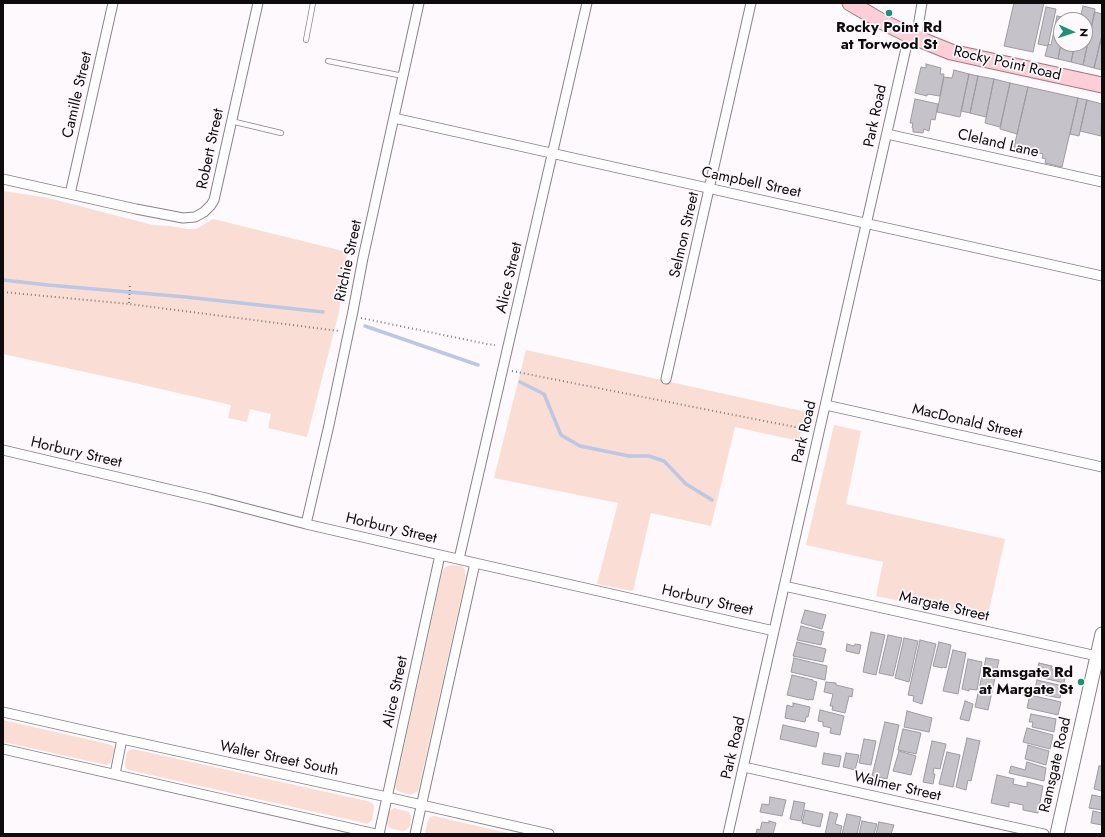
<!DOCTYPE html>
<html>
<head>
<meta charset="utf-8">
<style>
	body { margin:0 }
	#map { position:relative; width:1105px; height:837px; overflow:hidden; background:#fef9fd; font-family:Jost,sans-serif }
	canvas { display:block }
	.frame { position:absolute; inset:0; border:4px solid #0e0b0d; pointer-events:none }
	.north { position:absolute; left:1053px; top:12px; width:40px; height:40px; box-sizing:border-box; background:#fef9fd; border:1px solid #9e9a9d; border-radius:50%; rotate:93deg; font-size:11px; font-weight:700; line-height:16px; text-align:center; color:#0e0b0d }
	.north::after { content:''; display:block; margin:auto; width:14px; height:18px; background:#1f9275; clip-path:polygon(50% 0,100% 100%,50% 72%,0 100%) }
</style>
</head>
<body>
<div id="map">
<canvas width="1105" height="837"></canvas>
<div class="frame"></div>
<div class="north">N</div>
</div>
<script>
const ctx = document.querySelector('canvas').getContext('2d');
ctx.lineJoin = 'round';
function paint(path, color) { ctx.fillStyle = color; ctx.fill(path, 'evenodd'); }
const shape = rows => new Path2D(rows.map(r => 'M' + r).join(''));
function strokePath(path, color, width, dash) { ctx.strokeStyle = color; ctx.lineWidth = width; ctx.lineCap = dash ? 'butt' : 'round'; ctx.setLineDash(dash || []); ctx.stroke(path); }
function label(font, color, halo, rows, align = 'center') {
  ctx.font = font + ' Jost,sans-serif'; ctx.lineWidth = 3.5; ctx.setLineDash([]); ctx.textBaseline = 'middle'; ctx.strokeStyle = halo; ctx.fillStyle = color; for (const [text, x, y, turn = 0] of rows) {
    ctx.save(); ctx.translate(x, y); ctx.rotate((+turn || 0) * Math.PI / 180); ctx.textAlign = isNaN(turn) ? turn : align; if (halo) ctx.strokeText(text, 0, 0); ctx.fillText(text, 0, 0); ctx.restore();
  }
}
paint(shape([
	[3,191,44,197,153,225,170,226,187,229,196,229,213,219,347,252,339,312,307,437,268,428,271,414,250,409,247,422,228,418,231,405,117,379,3,354],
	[526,350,806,412,799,441,735,427,711,526,651,513,633,591,597,584,618,503,494,478],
	[834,425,861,431,846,504,1005,539,987,619,876,596,883,562,806,545],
	[452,565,461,566,464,568,466,576,419,787,418,791,410,795,398,791,395,788,396,784,442,573,444,568,448,566],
	[3,720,108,744,113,746,114,750,111,762,107,765,3,742],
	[133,749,367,801,372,803,374,806,374,808,372,820,367,824,364,823,129,770,126,769,125,764,127,753,129,750],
	[394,808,409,812,411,816,410,826,406,830,403,831,392,829,388,826,387,823,389,812,391,810],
	[434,816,512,834,425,834,425,833,428,820,430,817]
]), '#faddd4');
strokePath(shape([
	[3,280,48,285,186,297,323,312],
	[365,326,478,365],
	[520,382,544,394,561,435,580,446,629,456,649,456,664,461,686,484,712,500]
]), '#bcc7e3', 3.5);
const building = shape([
	[1014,3,1044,3,1033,52,1004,46,1014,3],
	[1083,6,1095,9,1083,65,1071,62,1075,44,1085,44,1085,20,1080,20,1083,6],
	[1046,7,1056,9,1048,46,1038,44,1046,7],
	[1095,12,1102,14,1102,35,1094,68,1083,65,1095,12],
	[1057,16,1067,18,1067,20,1061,20,1061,44,1058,59,1045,56,1048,44,1051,45,1057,16],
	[1102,35,1102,70,1094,68,1102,35],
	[1061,44,1075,44,1071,62,1058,59,1061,44],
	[926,64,941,68,940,74,944,74,940,96,927,94,927,96,915,93,921,67,926,68,926,64],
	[954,70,969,74,960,117,937,112,944,77,952,78,954,70],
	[969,74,978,76,970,113,961,111,969,74],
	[978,76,994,79,986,117,970,113,978,76],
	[994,79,1010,83,1000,127,985,123,994,79],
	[1010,83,1028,87,1017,134,1000,129,1010,83],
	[1028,87,1078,98,1062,167,1045,163,1046,159,1042,158,1043,154,1014,147,1028,87],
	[1078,98,1087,100,1079,136,1070,134,1078,98],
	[915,99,938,104,935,120,931,119,929,131,924,129,923,133,913,132,913,128,912,128,913,123,910,123,915,99],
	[1087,100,1102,104,1101,136,1080,131,1087,100],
	[805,610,826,615,822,629,801,623,805,610],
	[801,626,824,632,821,645,797,640,801,626],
	[871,632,885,635,876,675,863,672,871,632],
	[888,635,902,638,893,676,879,673,888,635],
	[904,638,918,641,909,682,895,678,904,638],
	[920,640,936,644,922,704,913,701,914,696,908,695,920,640],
	[797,642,826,649,823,662,793,656,797,642],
	[939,642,951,645,946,668,943,667,942,668,933,666,939,642],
	[847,644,854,646,855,644,861,645,859,654,846,651,847,644],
	[953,650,966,653,958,694,943,691,953,650],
	[794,658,827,666,825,680,791,672,794,658],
	[986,658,999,660,988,710,975,707,986,658],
	[968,659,982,662,977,690,969,689,969,691,962,689,968,659],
	[1039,663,1052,666,1051,669,1066,672,1064,683,1035,676,1039,663],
	[792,675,813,680,813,681,817,682,813,700,809,699,809,700,787,695,792,675],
	[1037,680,1063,686,1060,698,1034,693,1037,680],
	[826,682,836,683,836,685,853,689,852,697,849,696,845,713,832,710,833,706,830,706,833,694,824,692,826,682],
	[1030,695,1061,702,1058,715,1027,708,1030,695],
	[965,701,973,704,969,721,960,719,965,701],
	[793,703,810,707,808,717,806,717,805,722,785,718,787,705,793,707,793,703],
	[820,710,844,716,840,735,830,733,831,728,823,726,823,722,818,721,820,710],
	[907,711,932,718,929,732,904,727,907,711],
	[1031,714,1056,719,1054,732,1032,727,1033,722,1029,722,1031,714],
	[885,722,899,725,887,779,872,776,885,722],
	[783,725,819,733,816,747,780,739,783,725],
	[1027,728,1053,735,1050,749,1023,742,1027,728],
	[903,729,921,733,916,754,898,750,903,729],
	[967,738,980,741,971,781,968,780,966,790,956,787,967,738],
	[864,739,876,741,871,765,859,763,864,739],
	[932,741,946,744,940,769,934,768,933,774,935,774,933,784,923,782,932,741],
	[1028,745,1049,751,1046,765,1025,759,1028,745],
	[899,751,916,756,911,775,893,771,899,751],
	[947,752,960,755,953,787,939,784,947,752],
	[824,753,841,756,839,767,822,764,824,753],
	[846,753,859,755,855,770,843,767,846,753],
	[1027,762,1046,768,1044,781,1009,773,1011,766,1025,770,1027,762],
	[1099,766,1102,766,1102,791,1094,789,1099,766],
	[997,775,1014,779,1013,784,1027,787,1027,782,1043,786,1038,813,1023,810,1023,805,1009,802,1009,807,991,803,997,775],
	[1092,795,1102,797,1102,810,1089,808,1092,795],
	[770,797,786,800,782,816,760,812,762,804,769,805,770,797],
	[794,801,805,803,801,821,790,819,794,801],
	[805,810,823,814,820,827,802,823,805,810],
	[1093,811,1102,813,1102,825,1091,823,1093,811],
	[830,812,838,814,835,824,842,826,840,834,825,834,830,812],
	[847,814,861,817,857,834,842,834,847,814],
	[769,821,776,823,773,834,756,834,757,829,760,830,762,822,769,823,769,821],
	[862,821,877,824,874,834,859,834,862,821],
	[879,822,894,825,891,834,876,834,879,822]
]);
paint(building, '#c5c2ca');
strokePath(building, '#9d9aa2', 1);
const service = shape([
	[306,40,313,3],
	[328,61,403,76],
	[231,121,281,133]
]);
const minor = shape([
	[916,39,922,3],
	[394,118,1102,276],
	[887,134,1102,182],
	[3,179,136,209,183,218,195,217,204,212,211,205,214,200,258,3],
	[70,194,113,3],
	[666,379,751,3],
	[826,405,1102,467],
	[3,450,210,499,306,524,440,555,774,631],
	[306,524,329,425,353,311,363,258,419,3],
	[459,559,587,3],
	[784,586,1097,656],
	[3,712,122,739,387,797,549,834],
	[3,749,376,834],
	[744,767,1044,834],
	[115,774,122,739],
	[379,834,440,555],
	[415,834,475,563],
	[728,834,909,35]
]);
const secondary = shape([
	[1057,834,1102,634]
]);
const primary = shape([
	[850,3,881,21,909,35,951,52,1102,85]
]);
strokePath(service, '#8a8288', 6);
strokePath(minor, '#8a8288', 11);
strokePath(secondary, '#8a8288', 15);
strokePath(primary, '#a7747f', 17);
strokePath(shape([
	[3,292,129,304,339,331],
	[129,303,130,283],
	[361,318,487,344,495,345],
	[512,371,810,430]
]), '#7e7a7d', 2, [1, 3]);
strokePath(service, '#fff', 4.5);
strokePath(minor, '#fff', 9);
strokePath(secondary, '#fff', 13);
strokePath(primary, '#fcced7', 15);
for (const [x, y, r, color] of [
	[889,13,4,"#1f9275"],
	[1081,682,4,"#1f9275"]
]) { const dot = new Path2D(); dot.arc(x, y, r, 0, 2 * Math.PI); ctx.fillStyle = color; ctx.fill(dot); strokePath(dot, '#fef9fd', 1.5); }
label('bold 15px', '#0e0b0d', '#fef9fd', [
	["Rocky Point Rd",889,28],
	["at Torwood St",889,45],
	["Ramsgate Rd",1073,673,"right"],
	["at Margate St",1073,690,"right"]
]);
label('15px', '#0e0b0d', '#fef9fd', [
	["Rocky Point Road",1007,64,13],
	["Camille Street",78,95,-77],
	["Park Road",876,116,-78],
	["Cleland Lane",998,144,13],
	["Robert Street",211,149,-78],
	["Campbell Street",751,183,12],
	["Selmon Street",685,235,-77],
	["Ritchie Street",349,261,-78],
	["Alice Street",510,278,-77],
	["MacDonald Street",967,422,13],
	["Park Road",805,432,-77],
	["Horbury Street",76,453,13],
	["Horbury Street",391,529,13],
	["Horbury Street",707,601,13],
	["Margate Street",944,607,13],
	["Alice Street",396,692,-78],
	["Park Road",734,748,-77],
	["Walter Street South",279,759,12],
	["Ramsgate Road",1056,765,-77],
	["Walmer Street",897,787,13]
]);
</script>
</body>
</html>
